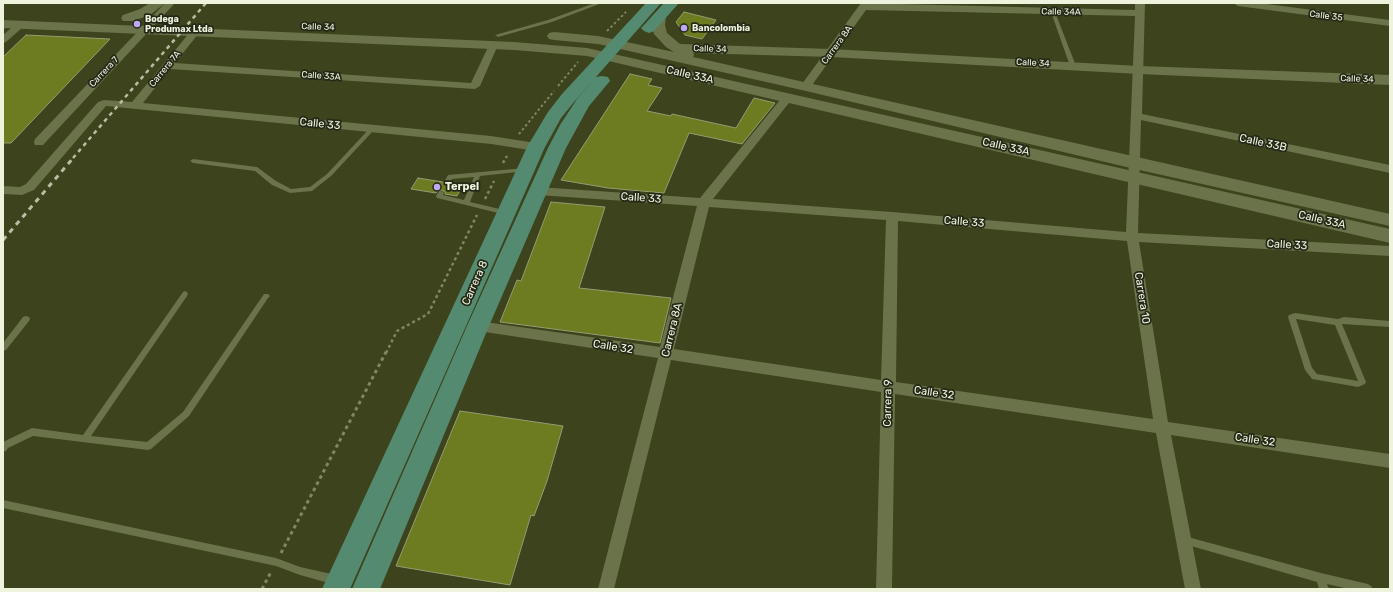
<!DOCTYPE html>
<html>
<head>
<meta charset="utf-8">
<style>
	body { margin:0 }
	#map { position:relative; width:1393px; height:592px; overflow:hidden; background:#3c431d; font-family:Rubik,sans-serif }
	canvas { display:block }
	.frame { position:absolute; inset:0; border:4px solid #eef3dd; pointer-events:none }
</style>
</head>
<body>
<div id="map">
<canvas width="1393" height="592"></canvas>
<div class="frame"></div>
</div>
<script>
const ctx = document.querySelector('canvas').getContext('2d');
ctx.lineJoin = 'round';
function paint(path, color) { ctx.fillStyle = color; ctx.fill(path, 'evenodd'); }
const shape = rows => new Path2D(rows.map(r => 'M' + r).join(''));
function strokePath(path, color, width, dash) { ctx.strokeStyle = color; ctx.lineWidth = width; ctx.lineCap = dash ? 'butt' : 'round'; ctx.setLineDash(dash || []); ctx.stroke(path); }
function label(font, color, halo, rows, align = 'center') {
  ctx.font = font + ' Rubik,sans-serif'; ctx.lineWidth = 3.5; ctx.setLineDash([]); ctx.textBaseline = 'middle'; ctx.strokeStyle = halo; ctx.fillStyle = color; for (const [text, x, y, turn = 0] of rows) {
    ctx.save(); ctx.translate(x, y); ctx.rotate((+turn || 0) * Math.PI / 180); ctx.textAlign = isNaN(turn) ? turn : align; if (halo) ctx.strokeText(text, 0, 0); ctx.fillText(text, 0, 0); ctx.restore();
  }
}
const building = shape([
	[684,12,716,20,702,39,685,35,676,22,684,12],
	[26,35,110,39,11,143,3,143,3,57,26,35],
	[630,74,652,79,648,85,662,88,647,111,671,116,672,114,736,128,754,98,775,103,742,144,689,133,664,193,608,188,561,180,630,74],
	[418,178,443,182,447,186,451,183,463,185,457,196,445,194,445,192,441,190,438,190,436,193,411,189,418,178],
	[551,202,605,207,579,288,671,298,660,343,500,322,517,280,521,281,551,202],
	[460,411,563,426,547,481,534,516,531,515,510,585,396,566,460,411]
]);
paint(building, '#6d7b21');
strokePath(building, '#949d73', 1);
strokePath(shape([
	[607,31,626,12],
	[558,86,578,62],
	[519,134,554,91],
	[506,158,508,154]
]), '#808666', 2, [2.5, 2.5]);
strokePath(shape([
	[503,163,506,157],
	[485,199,494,181],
	[386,353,397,331,428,314,477,215]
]), '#808666', 2.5, [3, 3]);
strokePath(shape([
	[281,553,386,352],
	[262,589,271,572]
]), '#808666', 3, [3.5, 3.5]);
paint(shape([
	[115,3,139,3,137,4,117,4,115,3],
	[595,3,602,3,552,22,498,37,495,35,548,20,595,3],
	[1051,11,1055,12,1076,66,1075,67,1071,67,1070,66,1051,12,1051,11],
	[372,127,374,128,374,130,331,176,312,191,290,193,272,185,255,171,193,163,190,161,193,159,257,167,276,181,291,189,310,187,327,174,370,128,372,127],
	[525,168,528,170,527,171,480,176,470,202,508,211,509,213,508,215,506,215,466,205,437,198,436,196,439,191,441,191,444,193,443,195,464,200,474,177,452,179,449,184,447,184,444,182,448,175,525,168],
	[185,291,187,292,188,294,187,296,91,436,147,442,183,412,264,294,268,294,270,296,268,298,189,416,151,449,148,450,33,436,8,448,6,451,3,452,3,442,32,428,83,435,183,292,185,291],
	[1295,313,1338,319,1344,317,1390,321,1390,327,1342,324,1366,382,1365,384,1358,387,1312,379,1305,370,1288,317,1289,315,1295,313],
	[1296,319,1335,325,1358,381,1317,374,1312,368,1296,319],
	[26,316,29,317,30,319,29,321,6,350,3,351,3,343,23,317,26,316],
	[3,500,276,558,300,567,336,575,339,577,341,580,339,583,336,585,300,575,276,566,3,508,3,500],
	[1184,536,1321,573,1368,584,1371,586,1373,589,1349,589,1327,584,1329,589,1319,589,1317,582,1184,544,1181,543,1180,540,1181,537,1184,536]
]), '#6b734b');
paint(shape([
	[165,3,175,3,43,145,35,145,34,142,35,139,165,3],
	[861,3,1135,10,1135,3,1145,3,1142,114,1390,165,1390,173,1141,120,1138,233,1390,246,1390,256,1139,242,1168,422,1390,454,1390,468,1171,435,1201,589,1185,589,1156,433,895,394,892,589,876,589,881,392,671,360,614,589,598,589,658,358,478,331,473,330,471,326,473,322,478,321,660,347,697,206,538,195,534,194,532,191,534,188,538,187,700,198,784,95,788,94,793,97,792,99,713,199,892,212,1126,232,1135,16,866,10,810,88,802,88,801,86,802,84,861,3],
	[709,207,886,220,881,380,674,349,709,207],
	[898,221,1127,241,1153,419,896,382,898,221],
	[1233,3,1259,3,1390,20,1390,26,1238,6,1233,3],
	[20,22,23,23,25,25,23,27,6,42,3,43,3,35,17,23,20,22],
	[194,30,199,33,175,63,471,83,490,43,496,43,498,45,480,86,475,89,170,69,143,103,491,136,536,143,540,144,542,147,540,150,536,151,491,144,106,106,34,190,22,195,3,194,3,186,20,187,26,184,98,102,104,100,132,102,191,31,194,30]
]), '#6b734b');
paint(shape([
	[150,3,164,4,150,15,133,21,123,21,121,18,123,15,140,9,150,3],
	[659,13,664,14,666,17,665,25,667,33,680,44,831,49,1139,66,1390,75,1390,85,1139,74,831,57,693,53,694,55,693,57,1390,214,1390,226,1135,169,806,91,598,44,554,40,549,39,547,36,549,33,554,32,598,36,674,52,666,47,654,34,651,25,652,17,654,14,659,13],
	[3,20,514,42,587,48,1390,229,1390,243,587,56,514,50,3,28,3,20]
]), '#6b734b');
paint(shape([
	[646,3,661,3,574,102,561,118,545,147,350,589,322,589,527,147,548,112,562,94,646,3],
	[664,3,679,3,654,31,649,33,644,31,641,28,644,25,664,3],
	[602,76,608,77,610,81,589,106,566,148,489,326,380,589,352,589,467,326,548,148,560,125,577,99,596,77,602,76]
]), '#548b70');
strokePath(shape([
	[73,158,206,3]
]), '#b8bea3', 2.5, [4, 4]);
strokePath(shape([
	[3,240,74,157]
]), '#b8bea3', 3, [5, 5]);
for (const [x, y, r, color] of [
	[137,24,4,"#bfa8f4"],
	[684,28,4,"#bfa8f4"],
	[437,187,4,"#bfa8f4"]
]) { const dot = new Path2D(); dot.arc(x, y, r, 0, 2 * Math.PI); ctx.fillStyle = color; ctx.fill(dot); strokePath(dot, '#242817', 1.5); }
label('9px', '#eef3dd', '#242817', [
	["Calle 34A",1061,12,1],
	["Calle 35",1326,16,7],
	["Calle 34",318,27,2],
	["Carrera 8A",837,45,-54],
	["Calle 34",710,49,2],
	["Calle 34",1033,63,3],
	["Carrera 7A",165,69,-51],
	["Carrera 7",104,72,-47],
	["Calle 33A",321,76,4],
	["Calle 34",1357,79,2]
]);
label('bold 9px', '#eef3dd', '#242817', [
	["Bodega",145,19],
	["Produmax Ltda",145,29],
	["Bancolombia",692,28]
], 'left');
label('11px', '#eef3dd', '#242817', [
	["Calle 33A",690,75,13],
	["Calle 33",320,124,6],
	["Calle 33B",1263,143,12],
	["Calle 33A",1006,147,13],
	["Calle 33",641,198,4],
	["Calle 33A",1322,220,13],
	["Calle 33",964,222,5],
	["Calle 33",1287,245,3],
	["Carrera 8",475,283,-66],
	["Carrera 10",1142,298,81],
	["Carrera 8A",672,330,-76],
	["Calle 32",613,347,9],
	["Calle 32",934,393,8],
	["Carrera 9",888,403,-89],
	["Calle 32",1255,440,8]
]);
label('bold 11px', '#eef3dd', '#242817', [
	["Terpel",445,187]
], 'left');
</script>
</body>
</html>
